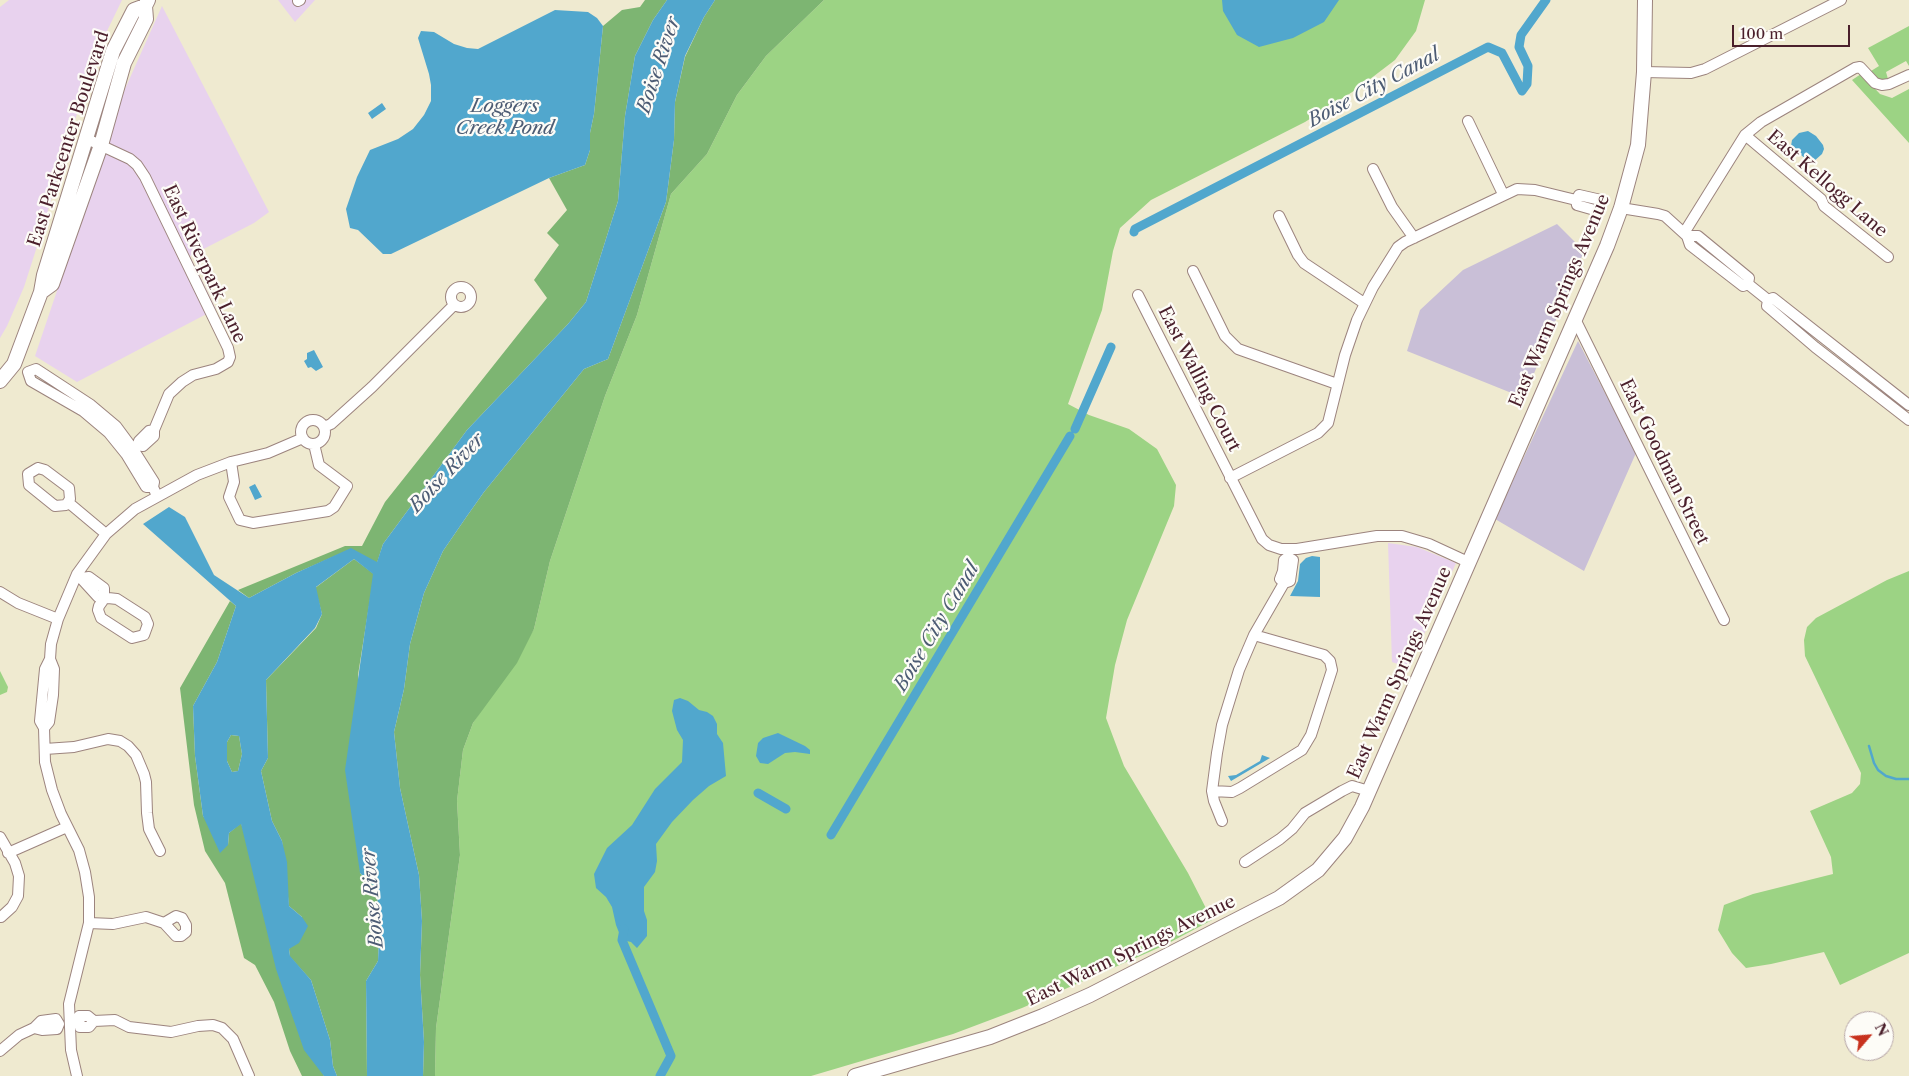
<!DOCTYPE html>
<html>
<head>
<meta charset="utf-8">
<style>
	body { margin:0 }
	#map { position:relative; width:1909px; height:1076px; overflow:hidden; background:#efead0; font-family:"Libre Caslon Text",serif }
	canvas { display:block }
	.north { position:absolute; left:1844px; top:1011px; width:50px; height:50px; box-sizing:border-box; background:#fdfcf7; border:1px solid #b5a4a5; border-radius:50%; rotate:63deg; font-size:14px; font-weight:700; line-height:20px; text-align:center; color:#4a1f2b }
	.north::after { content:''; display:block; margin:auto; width:18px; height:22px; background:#c8321e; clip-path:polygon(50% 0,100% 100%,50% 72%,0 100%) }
	.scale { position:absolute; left:1732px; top:25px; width:118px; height:22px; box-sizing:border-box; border:2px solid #4a1f2b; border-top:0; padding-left:6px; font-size:15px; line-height:18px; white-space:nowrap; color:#4a1f2b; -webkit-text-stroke:4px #fdfcf7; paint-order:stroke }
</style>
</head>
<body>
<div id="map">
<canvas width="1909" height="1076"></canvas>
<div class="north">N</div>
<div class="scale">100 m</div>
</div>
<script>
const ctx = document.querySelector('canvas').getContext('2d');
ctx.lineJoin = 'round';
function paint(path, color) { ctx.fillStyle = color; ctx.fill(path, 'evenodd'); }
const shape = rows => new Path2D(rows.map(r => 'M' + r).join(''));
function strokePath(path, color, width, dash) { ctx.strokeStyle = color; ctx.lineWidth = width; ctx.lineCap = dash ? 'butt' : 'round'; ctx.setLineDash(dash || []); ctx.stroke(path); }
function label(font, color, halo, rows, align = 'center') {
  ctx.font = font + ' "Libre Caslon Text",serif'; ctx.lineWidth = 4.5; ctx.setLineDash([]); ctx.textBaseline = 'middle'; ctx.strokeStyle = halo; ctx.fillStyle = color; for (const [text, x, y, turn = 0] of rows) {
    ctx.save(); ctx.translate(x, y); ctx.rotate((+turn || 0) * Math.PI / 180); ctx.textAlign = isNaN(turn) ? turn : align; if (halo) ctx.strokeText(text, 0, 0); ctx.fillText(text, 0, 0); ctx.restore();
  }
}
paint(shape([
	[9,0,122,0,93,60,41,234,24,287,7,326,0,338,0,7],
	[278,0,315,0,295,22],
	[162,6,269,212,254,223,190,256,216,309,77,382,35,356,125,89],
	[1388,543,1417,547,1456,563,1409,668,1392,662]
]), '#e8d2ee');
paint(shape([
	[1557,224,1584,251,1524,398,1407,351,1420,310,1463,270],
	[1578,341,1636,453,1584,571,1495,519]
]), '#c9bfd7');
paint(shape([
	[824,0,1425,0,1416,31,1395,60,1357,89,1305,122,1151,200,1120,228,1113,251,1102,310,1068,404,1089,415,1129,429,1157,449,1176,485,1174,506,1127,620,1115,665,1106,718,1124,766,1188,873,1212,920,1165,945,1022,1008,953,1034,811,1076,435,1076,436,1028,460,855,457,801,463,750,473,723,534,629,550,561,605,396,637,315,671,194,707,154,737,95,766,56],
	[1909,26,1909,66,1906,61,1886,72,1888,79,1883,82,1876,78,1871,71,1879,66,1868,48],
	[1861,74,1880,94,1892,98,1909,89,1909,143,1852,80],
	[1909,571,1909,953,1840,985,1824,952,1771,964,1746,968,1732,953,1718,930,1724,905,1753,894,1833,874,1831,857,1810,811,1852,793,1860,784,1861,773,1805,656,1804,640,1807,627,1816,618,1887,580],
	[0,671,8,687,7,692,0,695]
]), '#9cd384');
paint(shape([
	[645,0,667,0,653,20,635,56,625,116,618,201,586,302,568,324,467,430,383,544,377,563,351,549,296,573,249,598,238,590,345,546,362,546,385,502,547,298,534,280,559,245,547,233,567,210,549,178,585,165,590,150,590,133,594,114,603,26,622,10,640,7],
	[715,0,824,0,766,56,737,95,707,154,671,194,637,315,605,396,550,561,534,629,517,663,473,723,463,750,457,801,460,855,436,1028,435,1076,423,1076,424,1042,420,975,422,921,419,875,400,788,394,732,404,689,410,644,424,593,443,551,467,516,484,492,584,369,608,359,666,202,674,140,675,102,685,57,704,17],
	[354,559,374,574,358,675,360,873,377,889,379,936,378,961,366,981,367,1076,337,1076,333,1066,330,1040,311,980,290,957,289,949,302,917,289,906,282,841,272,821,261,771,268,758,266,680,316,628,322,614,315,588],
	[230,601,236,606,217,662,193,706,195,756,203,816,228,845,229,833,241,823,324,1076,302,1076,290,1051,274,1002,255,965,244,958,225,883,205,851,194,805,180,688],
	[231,735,239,736,242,754,238,771,232,772,227,761,227,742]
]), '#7db572');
paint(shape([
	[667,0,715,0,704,17,685,56,675,102,674,140,666,202,608,359,584,369,484,492,467,516,443,551,424,593,410,644,404,689,394,732,400,788,419,875,422,921,420,975,424,1042,423,1076,367,1076,366,981,378,961,379,936,377,889,360,873,345,770,373,574,354,559,316,587,322,614,315,628,266,680,268,758,261,771,272,821,282,841,287,862,289,906,302,917,308,926,299,943,289,949,290,956,311,980,330,1040,333,1066,337,1076,324,1076,304,1050,276,969,241,824,229,833,228,845,220,853,203,816,195,756,193,706,217,662,236,606,143,524,169,507,185,517,214,575,249,598,296,573,351,548,377,562,383,544,467,430,568,324,586,302,618,201,625,116,635,56,653,20],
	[231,735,239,736,242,754,238,771,232,772,227,761,227,742],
	[1222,0,1339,0,1324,22,1293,38,1259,47,1237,35,1223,11],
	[555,10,588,12,597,18,603,26,594,114,590,133,590,150,585,165,549,178,391,254,383,254,358,230,350,228,346,209,357,177,370,150,398,139,413,129,424,115,431,101,431,85,429,74,418,38,421,31,434,32,454,44,467,48,478,49],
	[382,103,386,109,372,119,368,113],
	[1808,131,1816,136,1823,145,1824,149,1822,154,1813,162,1809,162,1791,146,1792,140,1799,133],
	[314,350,323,367,316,371,311,367,308,368,304,361,307,359,307,353],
	[255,484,262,497,255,500,249,487],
	[1312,556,1320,557,1320,597,1290,596,1298,581,1300,564,1306,558],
	[680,698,688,701,699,710,707,712,713,716,717,724,717,734,723,743,726,776,709,786,693,800,672,822,656,844,657,861,655,872,644,887,644,911,647,920,647,936,637,948,631,942,622,940,616,925,612,907,606,897,596,888,594,874,607,848,632,825,655,789,682,762,683,740,677,730,672,711,674,700],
	[778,733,805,746,810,750,810,754,795,752,785,753,768,764,760,763,756,756,758,743,763,738],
	[1262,755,1270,758,1231,781,1228,776,1236,775,1260,761]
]), '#51a7cd');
strokePath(shape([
	[1869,746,1874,763,1878,770,1886,776,1896,779,1909,779]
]), '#51a7cd', 2.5);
strokePath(shape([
	[1134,232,1135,229,1488,47,1502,53,1522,91,1527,84,1528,66,1519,47,1521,35,1546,0],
	[1075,429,1111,347],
	[758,793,786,809],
	[831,835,1070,436],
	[624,929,622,940,671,1056,660,1076]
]), '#51a7cd', 9);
const street = shape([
	[298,1,300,0],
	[1644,72,1691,73,1705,69,1841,0],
	[1468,121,1503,194],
	[1745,135,1821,199,1824,206,1888,257],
	[85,138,130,159,137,165,145,177,228,348,230,357,228,362,216,369,193,375,182,382,169,394,154,430],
	[1373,169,1392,207,1414,238],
	[1579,195,1601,200,1601,206,1598,211,1577,205,1576,200,1579,195],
	[1621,208,1658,214,1665,216,1687,236,1690,245,1743,286,1748,284,1768,300],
	[1279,216,1298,255,1304,263,1364,303],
	[1684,233,1745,135,1761,122,1855,68,1860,67,1875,83,1882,85,1889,84,1909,75],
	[1687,236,1698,236,1749,278,1748,284],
	[1193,271,1225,336,1238,349,1337,384],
	'451 297a10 10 0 1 1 20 0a10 10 0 1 1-20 0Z',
	[1138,295,1262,539,1269,545,1281,549,1297,549,1377,536,1402,536,1429,544,1468,562],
	[1575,319,1724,620],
	[1909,405,1773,298,1768,300,1767,306,1815,347,1909,420],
	'301 432a12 12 0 1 1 24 0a12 12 0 1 1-24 0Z',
	[324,427,331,424,372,387,454,305],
	[128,453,138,445,139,441,149,431,154,430,154,436,143,446,138,445],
	[231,462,234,482,229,497,240,520,253,523,328,511,334,507,347,486,319,465,314,444],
	[38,468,45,470,69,488,70,499,66,505,55,506,29,485,28,474,38,468],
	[1230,478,1318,433,1328,423,1345,355,1357,320,1373,287,1398,247,1405,242,1517,189,1535,190,1576,200],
	[153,487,146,487,126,454,109,433,83,411,31,381,28,372,36,369,91,405,116,426,133,449,154,482,153,487,157,496],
	[69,503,106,534],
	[77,574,98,597,104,599,104,588,89,577,82,578],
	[0,592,18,603,58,619],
	[108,598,117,599,145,617,148,624,144,635,132,638,101,618,98,610,99,606,104,599,108,598],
	[50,659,54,669,53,695,49,722,44,728,40,721,45,669,50,659,51,644,58,619,77,574,106,534,135,509,197,475,231,462,268,453,303,438],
	[44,728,45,762,52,790,61,814,79,850,85,872,89,897,89,923,69,1004,71,1050,77,1076],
	[45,749,74,747,108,739,120,741,128,746,136,755,144,774,146,782,147,813,149,829,160,851],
	[1212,791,1232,792,1240,788,1302,750,1311,735,1332,670,1330,661,1324,655,1254,635],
	[1222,821,1214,801,1212,791,1217,753,1222,725,1239,670,1254,635,1284,583,1290,581,1293,560,1288,557,1284,560,1283,571,1280,579,1284,583],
	[0,837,15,863,19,876,18,896,12,907,1,917],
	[8,853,67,827],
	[1245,862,1280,839,1292,829,1305,813,1342,791,1352,786,1369,791],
	[89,923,113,924,146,917,164,923,176,936,181,936,186,932,186,925,182,918,176,916,164,923],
	[79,1016,88,1016,94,1021,89,1027,80,1027,79,1016],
	[94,1021,115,1020,129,1027,171,1032,198,1026,213,1025,222,1028,233,1039,249,1076],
	[0,1051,19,1035,34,1028,41,1021,56,1019,59,1024,57,1029,42,1030,34,1028]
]);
const secondary = shape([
	[41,292,52,284,101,145,124,63,146,19,145,6,148,0],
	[0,381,14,364,41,292,44,275,113,51,134,10,145,6],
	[855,1076,990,1037,1043,1016,1090,995,1279,898,1318,870,1345,838,1362,807,1607,246,1621,208,1638,145,1644,72,1645,0]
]);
strokePath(street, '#9c847e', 12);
strokePath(secondary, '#9c847e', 16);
strokePath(street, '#fff', 10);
strokePath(secondary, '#fff', 14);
label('18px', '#4a1f2b', '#fdfcf7', [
	["East Parkcenter Boulevard",69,139,-72],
	["East Kellogg Lane",1827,184,41],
	["East Riverpark Lane",204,264,65],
	["East Warm Springs Avenue",1560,301,-67],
	["East Walling Court",1199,379,63],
	["East Goodman Street",1664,462,64],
	["East Warm Springs Avenue",1400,673,-66],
	["East Warm Springs Avenue",1131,951,-26]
]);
label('italic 19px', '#4d5c74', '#fdfcf7', [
	["Boise River",659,65,-72],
	["Boise City Canal",1374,88,-28],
	["Loggers",505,107],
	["Creek Pond",505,129],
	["Boise River",447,473,-47],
	["Boise City Canal",937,627,-59],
	["Boise River",373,898,-95]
]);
</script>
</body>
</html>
